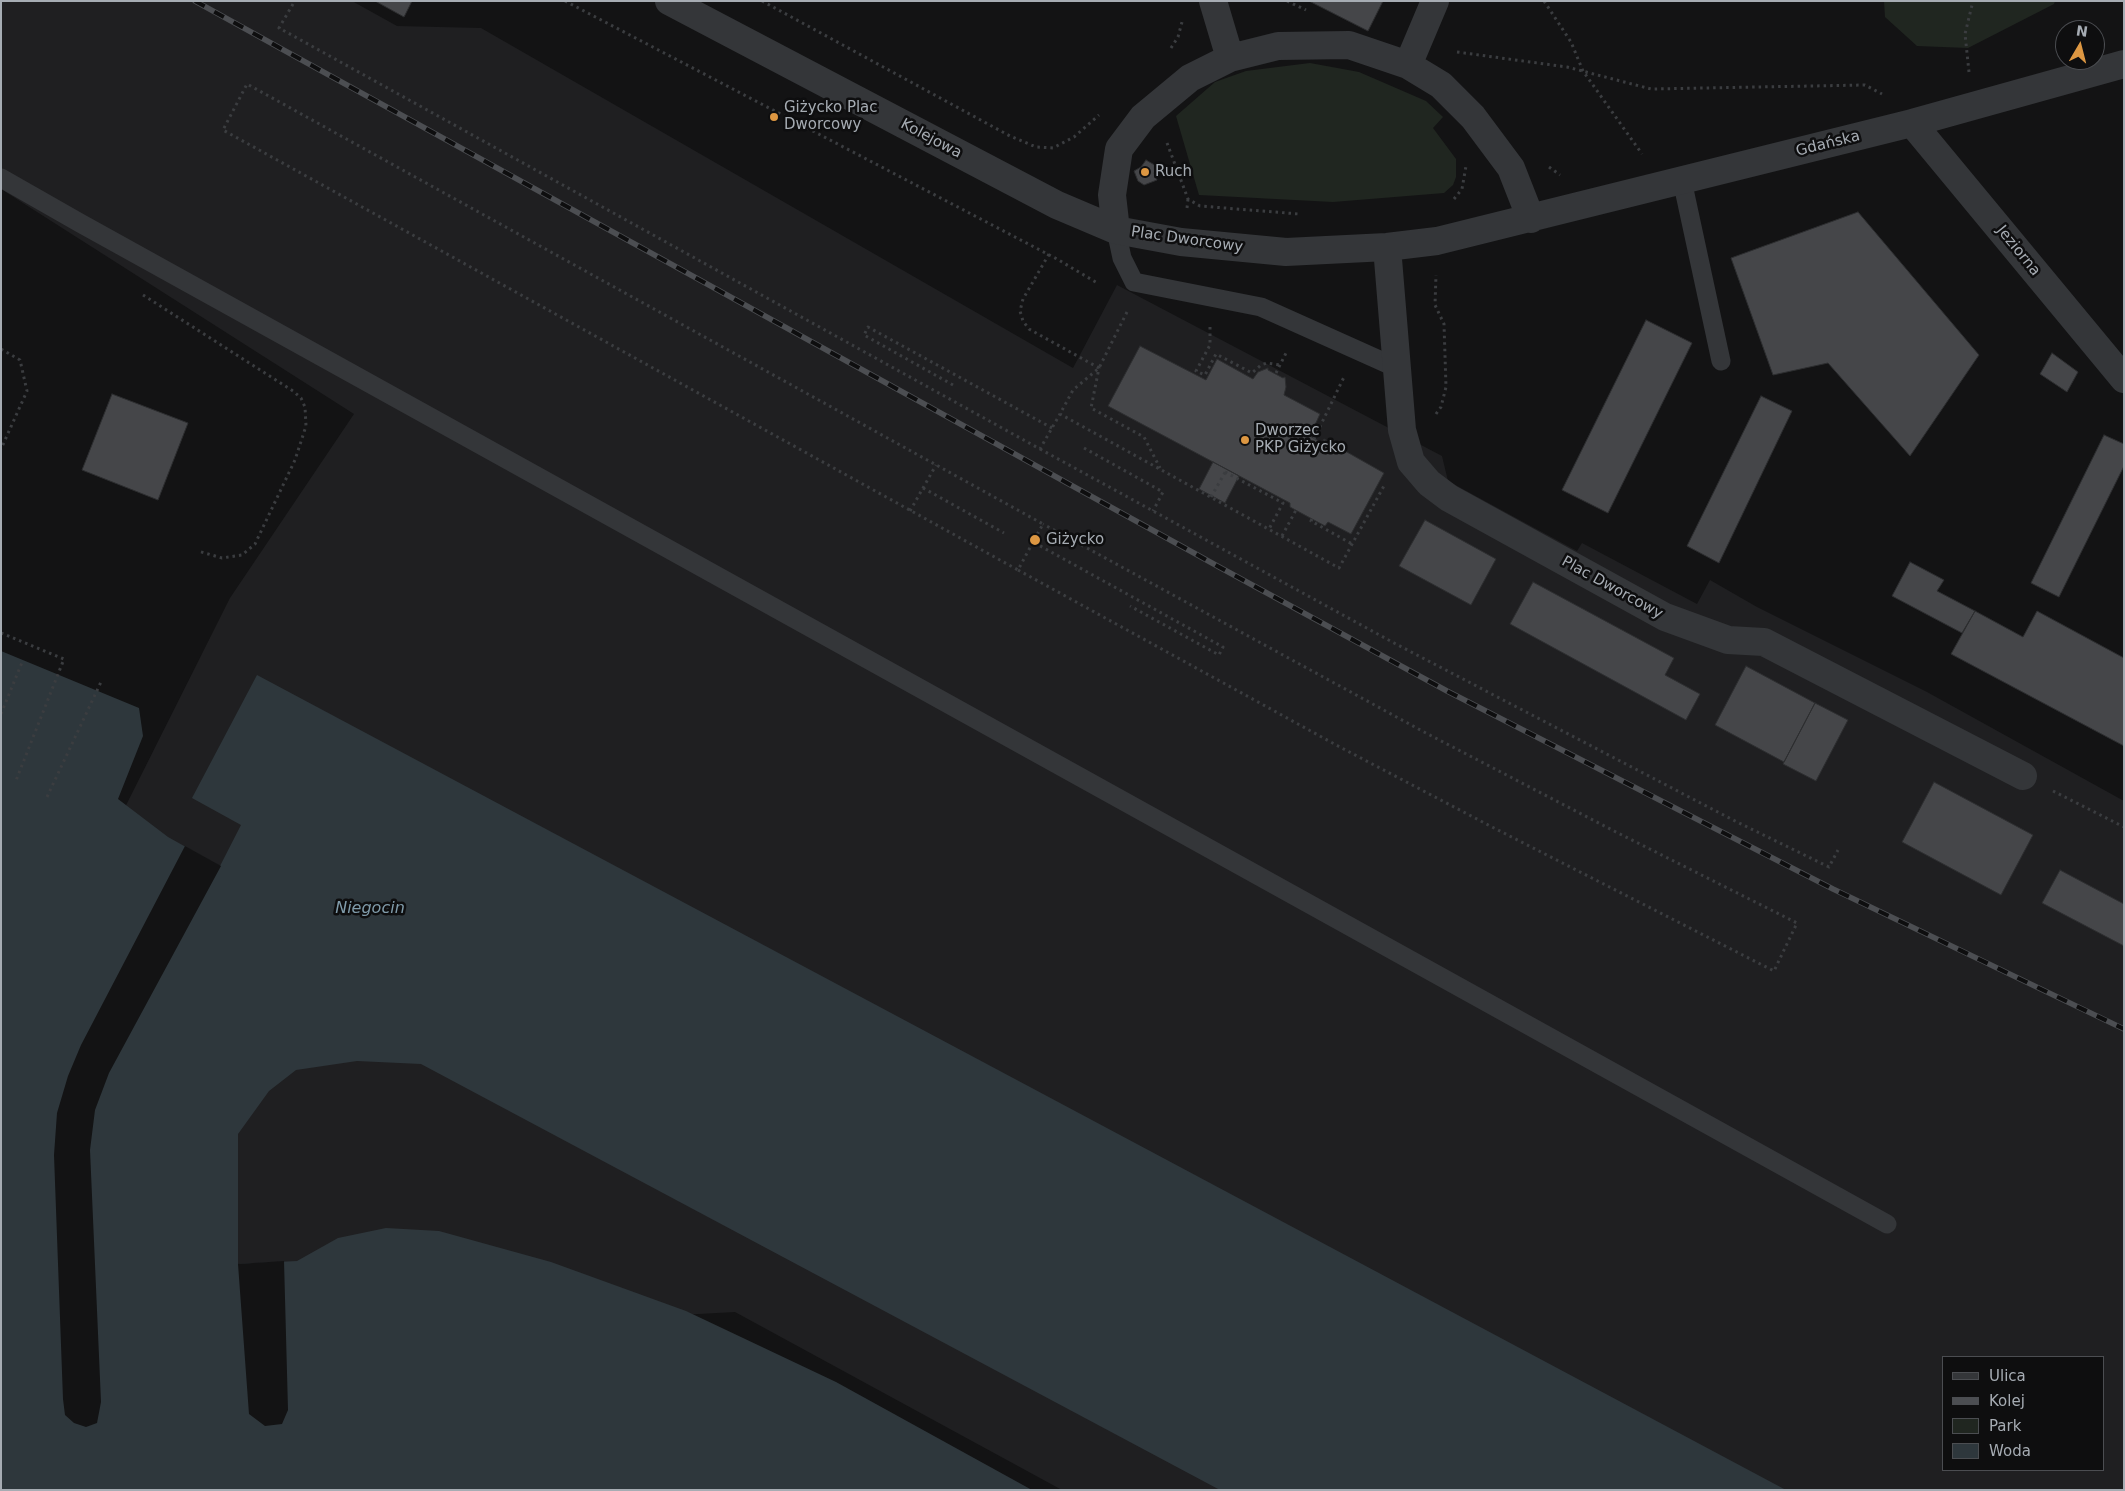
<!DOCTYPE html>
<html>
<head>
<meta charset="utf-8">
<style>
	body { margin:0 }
	#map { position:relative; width:2125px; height:1491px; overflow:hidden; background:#131314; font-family:"DejaVu Sans",sans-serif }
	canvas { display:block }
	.frame { position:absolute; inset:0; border:2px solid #a6acb3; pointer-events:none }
	.legend { position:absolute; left:1942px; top:1356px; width:162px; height:115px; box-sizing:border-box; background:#0e0e0f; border:1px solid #4b4d51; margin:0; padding:6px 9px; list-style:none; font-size:15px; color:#a6acb3 }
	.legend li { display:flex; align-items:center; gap:10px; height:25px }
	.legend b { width:25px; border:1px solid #4b4d51 }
	.north { position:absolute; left:2055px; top:20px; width:50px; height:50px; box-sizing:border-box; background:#0e0e0f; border:1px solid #4b4d51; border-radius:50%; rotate:8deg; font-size:14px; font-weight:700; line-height:20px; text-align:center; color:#a6acb3 }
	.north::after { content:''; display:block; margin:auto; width:18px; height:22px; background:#dd9742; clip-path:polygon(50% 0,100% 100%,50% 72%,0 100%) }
</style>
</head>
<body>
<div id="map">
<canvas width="2125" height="1491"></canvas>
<div class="frame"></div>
<ul class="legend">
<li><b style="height:6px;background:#343639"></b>Ulica</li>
<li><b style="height:6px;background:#4c4e52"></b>Kolej</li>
<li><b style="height:14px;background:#202620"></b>Park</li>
<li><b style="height:14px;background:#2e373c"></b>Woda</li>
</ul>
<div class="north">N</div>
</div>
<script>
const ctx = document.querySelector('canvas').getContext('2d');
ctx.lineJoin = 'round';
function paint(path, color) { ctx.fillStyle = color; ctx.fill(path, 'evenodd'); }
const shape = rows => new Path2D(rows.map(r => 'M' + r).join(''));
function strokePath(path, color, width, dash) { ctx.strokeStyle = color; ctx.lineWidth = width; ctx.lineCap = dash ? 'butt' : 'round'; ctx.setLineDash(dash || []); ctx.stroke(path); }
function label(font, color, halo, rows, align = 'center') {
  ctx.font = font + ' "DejaVu Sans",sans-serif'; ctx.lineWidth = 5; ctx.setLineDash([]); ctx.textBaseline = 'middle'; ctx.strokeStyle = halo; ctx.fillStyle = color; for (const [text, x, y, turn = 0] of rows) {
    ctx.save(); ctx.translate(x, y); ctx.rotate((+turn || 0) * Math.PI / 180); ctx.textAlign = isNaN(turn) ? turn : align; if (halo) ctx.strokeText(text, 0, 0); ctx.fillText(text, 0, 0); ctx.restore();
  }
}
paint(shape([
	[1,1,352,1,397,26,481,28,1073,368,1117,285,1442,456,1448,481,1577,551,1582,543,1697,604,1710,580,1757,607,1927,692,2124,801,2124,1490,1062,1490,735,1312,334,1334,10,1254,79,899,230,598,354,414,1,189],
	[1944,1357,2104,1357,2104,1470,1944,1470]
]), '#1f1f21');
paint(shape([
	[1884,1,2055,1,2054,4,1968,48,1917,46,1885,17],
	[1310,63,1359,72,1426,101,1443,117,1433,128,1456,159,1456,177,1453,185,1444,193,1333,202,1199,195,1176,116,1215,82,1246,71]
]), '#202620');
paint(shape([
	[1,651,139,708,143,736,118,799,168,837,220,866,241,825,192,798,257,675,1786,1490,1220,1490,421,1064,357,1061,296,1070,269,1091,238,1134,238,1264,297,1261,338,1238,386,1228,439,1231,551,1262,686,1311,836,1382,1032,1490,1,1490]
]), '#2e373c');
paint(shape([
	[185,846,221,866,109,1073,95,1110,90,1150,101,1402,97,1423,86,1427,74,1423,65,1415,63,1399,54,1155,57,1113,68,1076,81,1045],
	[284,1261,288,1410,282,1424,265,1426,249,1414,238,1264]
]), '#131314');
const building = shape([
	[375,1,412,1,404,17,375,1],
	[1309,1,1383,1,1368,31,1309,1],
	[1146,160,1158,167,1154,173,1157,180,1144,185,1138,181,1134,171,1141,167,1146,160],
	[1858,212,1979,355,1910,456,1828,363,1773,375,1731,258,1858,212],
	[1646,320,1692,343,1608,513,1562,490,1646,320],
	[1140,346,1206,380,1217,359,1253,379,1258,372,1268,368,1268,370,1283,378,1285,377,1286,387,1284,395,1320,414,1310,436,1322,443,1324,439,1384,473,1351,534,1328,522,1325,526,1290,507,1290,503,1108,406,1140,346],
	[2052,353,2078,372,2067,392,2040,374,2052,353],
	[112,394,188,423,158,500,82,470,112,394],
	[1761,396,1792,411,1719,563,1687,546,1761,396],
	[2104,435,2124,444,2124,466,2059,597,2031,583,2104,435],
	[1213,462,1239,476,1225,503,1199,489,1213,462],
	[1425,520,1496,559,1471,605,1399,566,1425,520],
	[1910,562,1944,580,1937,591,1975,611,1962,633,1892,596,1910,562],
	[1533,582,1674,658,1665,675,1700,694,1686,720,1510,624,1533,582],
	[1975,611,2023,637,2037,611,2124,658,2124,746,1951,654,1975,611],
	[1746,666,1815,703,1784,762,1715,725,1746,666],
	[1815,703,1848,720,1816,781,1783,764,1815,703],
	[1934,782,2033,835,2001,895,1902,842,1934,782],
	[2060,870,2124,904,2124,946,2042,903,2060,870]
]);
paint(building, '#454649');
strokePath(building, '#2d2e30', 1);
strokePath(shape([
	[565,1,1057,259,1099,284],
	[762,1,1010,136,1036,147,1053,148,1074,137,1099,115],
	[1287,1,1306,10],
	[1544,1,1571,42,1583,71,1642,154],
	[293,4,279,28,1040,449,1060,414],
	[1171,48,1178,37,1182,22],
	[1457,52,1567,67,1651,89,1865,85,1882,94],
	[1969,72,1965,34,1973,1],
	[1167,143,1188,199,1200,206,1299,214],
	[1549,167,1560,175],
	[1454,199,1462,189,1466,166],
	[1187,208,1188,199],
	[1049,254,1023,299,1020,311,1023,321,1029,329,1099,368,1091,408,1144,437,1160,468],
	[143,295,293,391,301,398,305,407,306,426,295,460,255,544,242,555,222,558,198,551],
	[1127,312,1099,368,1073,390,1060,414,1339,568,1385,484],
	[1210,327,1210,345,1196,371,1205,375,1216,354,1252,373,1261,365,1267,363,1280,365],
	[1,349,20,360,27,391,1,449],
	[1276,373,1287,351],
	[953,385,864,335,868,327,1052,428],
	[1436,414,1441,407,1446,387,1444,324,1435,305,1436,275],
	[1314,439,1344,377],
	[1084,448,1163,492,1153,511],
	[1040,449,1394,643,1737,822,1829,867,1838,850],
	[1225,472,1283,503,1269,529],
	[923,488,1004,533],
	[1211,497,1227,469],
	[910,511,936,465],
	[1312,519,1311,521,1352,544],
	[1282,536,1296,510],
	[1033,542,1018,570,223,130,247,84,1043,524,1033,542,1223,647,1219,655,1130,606],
	[1018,570,1338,746,1494,828,1774,971,1797,923,1614,831,1424,732,1043,524],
	[1,633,64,659,15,783],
	[1,714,23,660],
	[2053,791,2124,827],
	[47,797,101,682]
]), '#3b3d40', 3, [2.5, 4]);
strokePath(shape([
	[1,178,80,223,1887,1224],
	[1682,180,1721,361],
	[1116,230,1122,258,1134,282,1261,307,1397,368]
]), '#343639', 19);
strokePath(shape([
	[669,1,1057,205,1116,230,1181,242,1286,252,1387,247,1437,241,1912,123,2124,64],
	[1213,1,1230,58],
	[1408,65,1435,1],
	[1912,123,2124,379],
	[1116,230,1112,195,1119,149,1143,117,1190,78,1230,58,1278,46,1349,45,1408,65,1441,85,1473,117,1511,168,1531,219],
	[1387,247,1402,430,1411,462,1429,483,1449,498,1665,617,1728,640,1764,642,2023,776]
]), '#343639', 28);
const rail = shape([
	[195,1,1221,568,1447,691,1833,889,2124,1029]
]);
strokePath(rail, '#4c4e52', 5.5);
strokePath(rail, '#0e0e0f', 4, [11]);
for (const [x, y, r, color] of [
	[774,117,5,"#dd9742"],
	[1145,172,5,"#dd9742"],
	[1245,440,5,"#dd9742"],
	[1035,540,6,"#dd9742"]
]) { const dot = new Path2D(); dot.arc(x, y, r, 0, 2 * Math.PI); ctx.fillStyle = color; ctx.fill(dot); strokePath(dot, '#0e0e0f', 2); }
label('15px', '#a6acb3', '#0e0e0f', [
	["Giżycko Plac",784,108],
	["Dworcowy",784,125],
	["Ruch",1155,172],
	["Dworzec",1255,431],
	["PKP Giżycko",1255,448],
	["Giżycko",1046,540]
], 'left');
label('15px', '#a6acb3', '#0e0e0f', [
	["Kolejowa",931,139,28],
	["Gdańska",1828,144,-14],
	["Plac Dworcowy",1187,240,8],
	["Jeziorna",2018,251,51],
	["Plac Dworcowy",1612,588,29]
]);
label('italic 16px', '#809cab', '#0e0e0f', [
	["Niegocin",370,909]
]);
</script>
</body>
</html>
